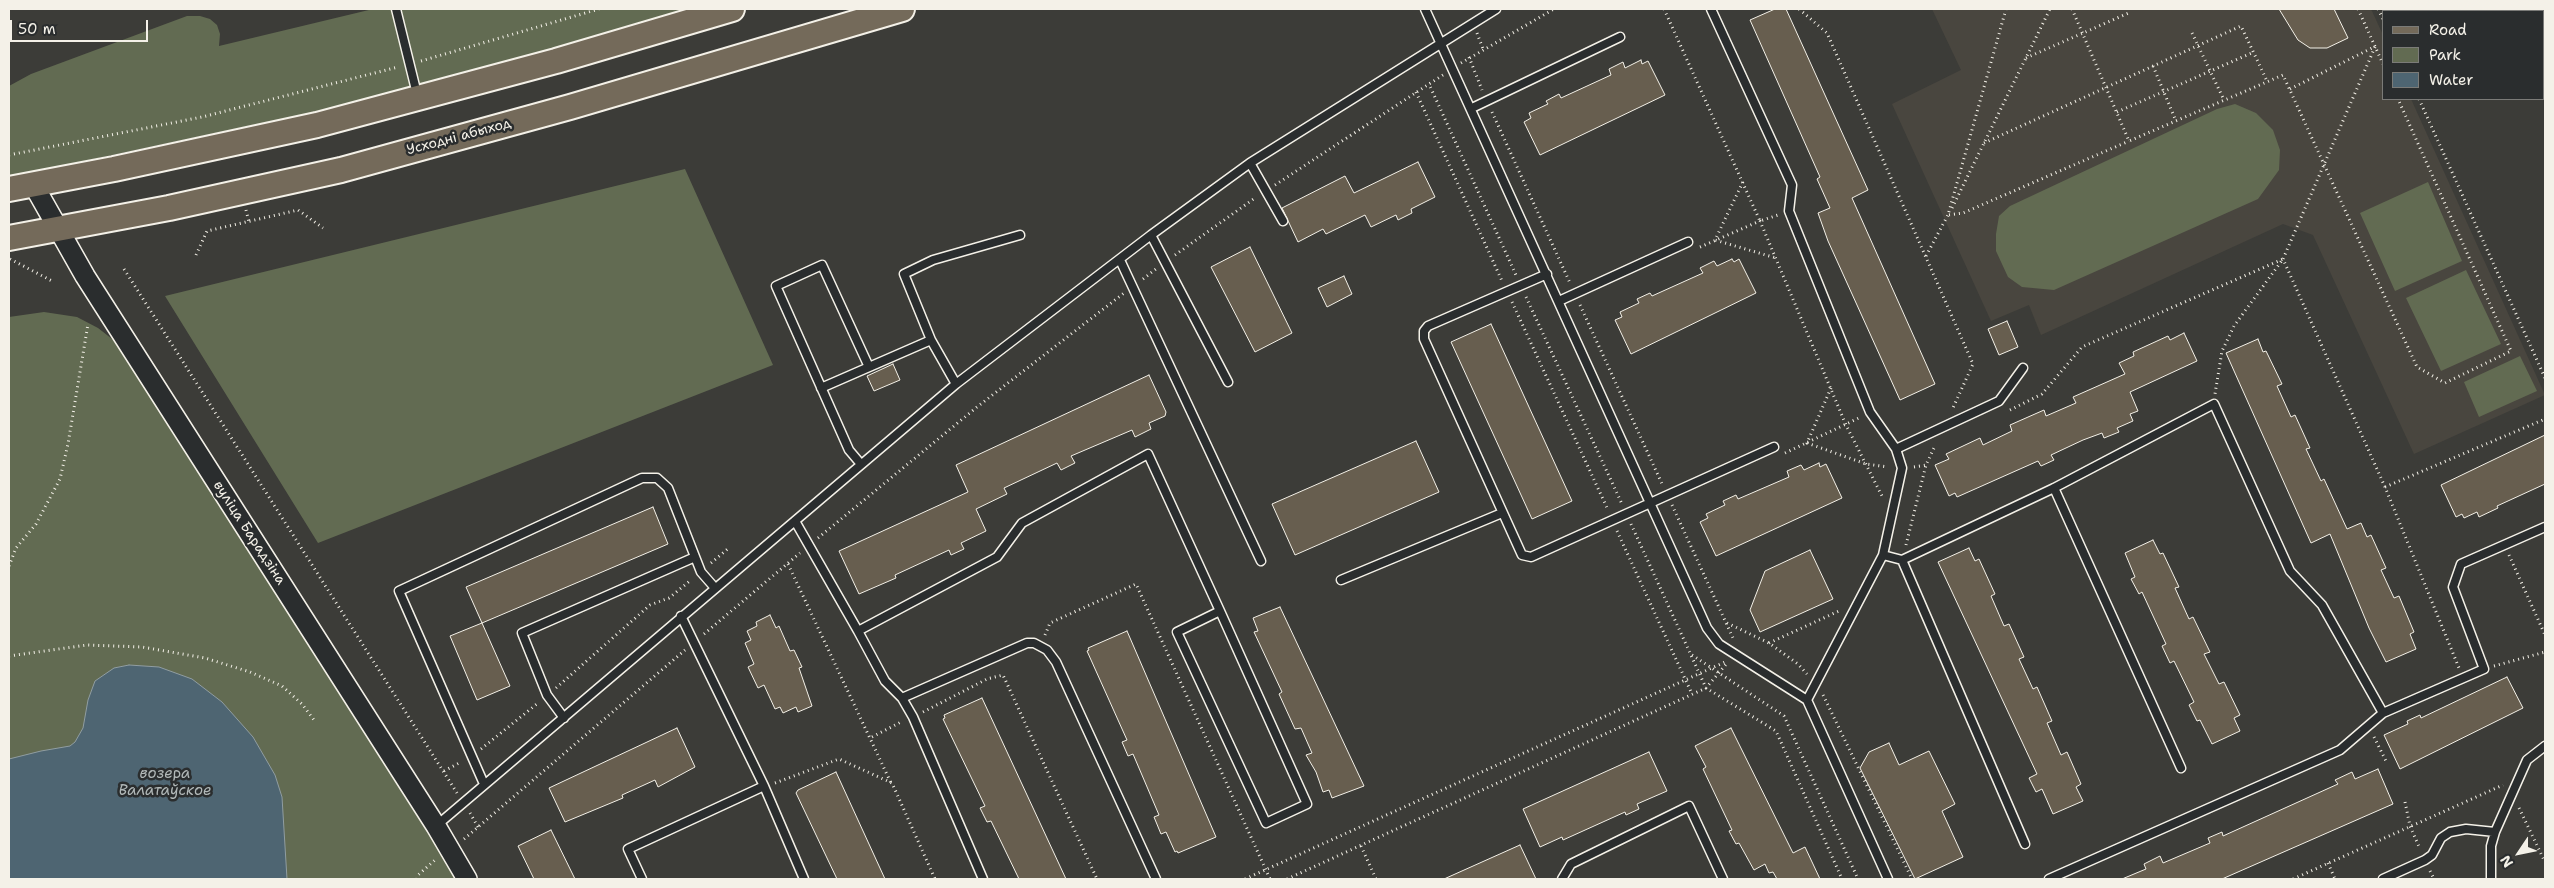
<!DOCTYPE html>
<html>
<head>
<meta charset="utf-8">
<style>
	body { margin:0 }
	#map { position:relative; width:2554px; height:888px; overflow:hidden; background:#3c3c38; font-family:"Shantell Sans",sans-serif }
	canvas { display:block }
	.frame { position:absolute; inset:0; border:10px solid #f4f1e8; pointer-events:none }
	.legend { position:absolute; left:2382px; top:10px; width:162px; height:90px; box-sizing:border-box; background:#2a2d2e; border:1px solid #7b7b78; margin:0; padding:6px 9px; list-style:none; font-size:15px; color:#f4f1e8 }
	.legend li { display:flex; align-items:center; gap:10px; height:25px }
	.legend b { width:25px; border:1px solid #7b7b78 }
	.north { position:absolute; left:2494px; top:828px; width:50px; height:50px; -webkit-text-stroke:4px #2a2d2e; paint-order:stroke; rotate:236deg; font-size:14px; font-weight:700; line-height:20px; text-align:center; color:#f4f1e8 }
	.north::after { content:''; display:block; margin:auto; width:18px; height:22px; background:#f4f1e8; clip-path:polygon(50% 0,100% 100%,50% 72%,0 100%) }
	.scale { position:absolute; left:10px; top:20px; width:138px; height:22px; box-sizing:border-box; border:2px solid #f4f1e8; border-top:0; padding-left:6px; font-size:15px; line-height:18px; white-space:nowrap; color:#f4f1e8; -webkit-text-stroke:4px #2a2d2e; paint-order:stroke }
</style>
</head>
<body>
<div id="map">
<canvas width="2554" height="888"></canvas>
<div class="frame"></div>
<ul class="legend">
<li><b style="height:6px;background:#746a5a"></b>Road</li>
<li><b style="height:14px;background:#626b52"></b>Park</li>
<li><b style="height:14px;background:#4e6572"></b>Water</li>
</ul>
<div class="north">N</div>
<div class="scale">50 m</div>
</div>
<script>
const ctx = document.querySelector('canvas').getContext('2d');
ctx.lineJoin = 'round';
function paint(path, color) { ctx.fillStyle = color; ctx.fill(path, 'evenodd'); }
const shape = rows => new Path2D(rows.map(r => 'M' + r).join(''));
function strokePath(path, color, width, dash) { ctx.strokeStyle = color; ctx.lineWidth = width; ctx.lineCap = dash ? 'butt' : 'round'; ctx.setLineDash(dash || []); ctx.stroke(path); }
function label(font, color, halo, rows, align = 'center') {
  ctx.font = font + ' "Shantell Sans",sans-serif'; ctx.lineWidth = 5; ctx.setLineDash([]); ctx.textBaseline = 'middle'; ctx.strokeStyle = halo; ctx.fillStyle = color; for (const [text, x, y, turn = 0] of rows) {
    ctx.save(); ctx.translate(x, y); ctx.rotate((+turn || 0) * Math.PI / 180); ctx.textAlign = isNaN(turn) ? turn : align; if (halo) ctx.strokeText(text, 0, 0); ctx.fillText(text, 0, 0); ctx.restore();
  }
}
paint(shape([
	[1932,9,2371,9,2383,35,2383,99,2411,99,2545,395,2414,454,2313,235,2283,224,2041,335,2029,305,1991,321,1892,104,1961,70]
]), '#49463f');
paint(shape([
	[373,9,701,9,618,34,401,91,310,113,9,177,9,86,31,74,187,16,200,16,210,19,217,25,220,34,219,46],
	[2235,104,2256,113,2273,130,2280,150,2279,170,2258,199,2054,290,2022,287,2008,277,1996,251,1996,234,1999,216,2010,206,2217,109],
	[685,169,773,365,318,543,165,296],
	[2428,182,2462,261,2395,291,2360,213],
	[2466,270,2501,344,2441,371,2406,298],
	[44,312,77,317,98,328,116,342,458,879,9,879,9,317],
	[2520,356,2537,391,2479,417,2464,382]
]), '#626b52');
const water = shape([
	[129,665,159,667,192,679,222,702,253,737,275,775,282,797,287,879,9,879,9,759,41,751,70,746,75,742,83,728,88,700,95,681,114,668,129,665]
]);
paint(water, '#4e6572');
strokePath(water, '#909da1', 1);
const building = shape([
	[1775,9,1786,9,1868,190,1852,198,1935,384,1900,400,1828,241,1818,213,1830,208,1817,179,1820,177,1750,20,1775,9],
	[2279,9,2334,9,2348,38,2327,48,2310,48,2298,40,2279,9],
	[1641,60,1642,64,1648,61,1665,95,1540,155,1524,122,1531,118,1529,113,1548,104,1546,101,1559,94,1561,98,1611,75,1609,69,1623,62,1625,68,1641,60],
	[1418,162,1435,197,1411,209,1412,213,1398,220,1396,215,1371,227,1365,215,1326,234,1323,229,1298,242,1282,208,1345,176,1354,193,1418,162],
	[1250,247,1292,333,1255,352,1211,267,1250,247],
	[1732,259,1734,262,1739,259,1756,293,1631,354,1615,320,1622,317,1620,312,1639,303,1637,299,1650,293,1652,296,1703,273,1700,268,1714,261,1717,266,1732,259],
	[1344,276,1352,294,1327,307,1318,288,1344,276],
	[2007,321,2018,347,1999,355,1988,329,2007,321],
	[1491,324,1572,501,1532,519,1451,342,1491,324],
	[2184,333,2197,361,2130,392,2138,411,2130,414,2133,421,2117,428,2119,432,2104,438,2102,433,2083,440,2051,455,2054,460,2041,466,2038,461,1957,497,1955,493,1949,496,1935,465,1949,459,1946,454,1980,438,1983,445,2012,431,2010,425,2044,410,2046,416,2076,403,2073,397,2125,374,2119,363,2134,356,2133,352,2168,336,2170,340,2184,333],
	[2258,339,2263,352,2266,351,2282,384,2277,386,2291,417,2295,415,2310,448,2306,449,2321,481,2324,479,2347,529,2361,523,2367,537,2371,535,2386,568,2381,570,2394,598,2399,596,2414,632,2410,634,2416,649,2386,662,2369,628,2330,534,2311,543,2226,353,2258,339],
	[893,364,900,380,874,391,867,376,893,364],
	[1149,375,1166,412,1165,416,1149,423,1151,429,1135,437,1132,430,1071,456,1075,463,1061,470,1057,463,1004,488,1007,494,976,509,986,531,961,543,964,549,951,555,949,550,895,575,896,578,859,594,839,551,968,492,956,465,1149,375],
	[2545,435,2545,484,2497,506,2498,508,2479,517,2477,512,2464,518,2462,514,2456,517,2441,485,2545,435],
	[1416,441,1439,492,1295,555,1272,504,1416,441],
	[1819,463,1820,467,1826,464,1842,498,1716,556,1700,522,1708,518,1706,514,1725,505,1723,501,1736,495,1738,499,1789,477,1787,471,1801,465,1804,470,1819,463],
	[653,507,668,544,482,623,466,587,653,507],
	[2153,540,2160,554,2163,553,2179,587,2175,588,2189,619,2193,617,2210,652,2204,654,2219,684,2224,682,2240,715,2234,718,2240,731,2212,744,2200,720,2197,721,2189,705,2194,702,2174,661,2170,663,2162,646,2166,644,2142,592,2139,594,2131,579,2135,577,2125,553,2153,540],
	[1969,548,1975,561,1979,559,1995,594,1991,596,2004,626,2009,624,2024,657,2019,659,2033,689,2037,687,2052,721,2047,723,2061,755,2067,752,2081,784,2076,787,2083,801,2053,814,2042,789,2036,792,2029,778,2037,774,1938,562,1969,548],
	[1810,550,1833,599,1760,632,1750,610,1765,571,1810,550],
	[1280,607,1364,786,1332,798,1329,790,1323,792,1316,772,1306,755,1312,753,1301,728,1295,729,1279,694,1282,692,1254,632,1258,631,1253,618,1280,607],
	[770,615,776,628,779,626,790,651,794,650,802,667,799,668,812,706,798,712,796,707,783,713,780,707,775,709,764,685,758,688,748,667,754,664,745,643,751,640,747,631,757,626,756,622,770,615],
	[482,623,510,686,477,700,450,636,482,623],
	[1127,631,1216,837,1178,853,1177,851,1175,852,1166,832,1161,834,1154,817,1159,815,1133,754,1128,756,1122,742,1127,740,1087,651,1089,650,1088,648,1127,631],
	[2507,677,2523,708,2400,769,2384,735,2408,724,2407,721,2420,715,2421,718,2507,677],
	[982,698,1066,879,1019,879,991,821,987,822,980,808,985,806,943,719,945,718,944,715,982,698],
	[677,728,695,767,658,787,655,780,622,795,623,798,565,822,549,788,677,728],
	[1731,728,1793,853,1805,847,1820,879,1777,879,1773,872,1769,873,1765,864,1754,870,1739,843,1736,844,1729,831,1732,830,1703,769,1706,767,1695,746,1731,728],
	[1889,743,1899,765,1929,751,1955,804,1942,811,1963,857,1915,879,1860,768,1869,752,1889,743],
	[1649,752,1667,791,1637,804,1639,809,1626,815,1625,812,1563,840,1562,837,1540,847,1523,809,1649,752],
	[2378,769,2393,804,2222,879,2122,879,2146,869,2144,864,2160,856,2163,863,2210,843,2208,838,2222,832,2223,836,2338,784,2335,780,2352,772,2355,779,2378,769],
	[836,772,885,879,837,879,796,793,798,790,836,772],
	[551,830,575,879,534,879,518,846,551,830],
	[1520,845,1536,879,1444,879,1520,845]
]);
paint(building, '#675e4f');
strokePath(building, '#f4f1e8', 1);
const service = shape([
	[396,9,417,94],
	[1425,9,1707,628,1719,644,1807,700,1888,879],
	[1711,9,1792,185,1789,211,1870,412,1896,449,1902,468,1883,555],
	[1472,108,1620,37],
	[1250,163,1283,221],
	[1151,235,1228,382],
	[1120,260,1261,561],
	[1547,274,1428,326,1424,331,1424,339,1522,555,1531,557,1774,447],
	[1559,301,1688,242],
	[956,384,931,340,904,274,933,260,1020,235],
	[821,388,931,340],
	[1896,449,1999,401,2023,368],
	[860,463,849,450,776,286,822,265,869,367],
	[2054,488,2181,768],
	[795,521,858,631,997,557,1022,523,1148,454,1220,611,1307,804,1266,823,1177,632,1220,611],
	[1902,560,2025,844],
	[1341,580,1502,513],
	[681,616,764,786,804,879],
	[858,631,885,681,902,698,913,717,983,879],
	[902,698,1027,643,1034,643,1047,650,1056,662,1156,879],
	[1807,700,1883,555,1902,560,2054,488,2214,404,2290,571,2322,605,2383,713,2484,669,2453,587,2461,564,2545,527],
	[564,718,547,695,522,633,695,557],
	[484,784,399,591,642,478,657,478,668,488,701,572,715,588],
	[436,826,956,384,1151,235,1250,163,1496,9],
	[642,879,628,849,764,786],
	[1562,879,1571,864,1689,806,1723,879],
	[2049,879,2340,750,2383,713],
	[2383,879,2425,860,2432,855,2441,838,2450,832,2466,829,2495,832],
	[2491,879,2491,846,2495,832,2527,760,2545,746]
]);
const tertiary = shape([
	[33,184,85,276,436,826,467,879]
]);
const primary = shape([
	[9,189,114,169,317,125,556,61,732,9],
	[9,238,169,208,341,170,570,107,902,9]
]);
strokePath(service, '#f4f1e8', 11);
strokePath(tertiary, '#f4f1e8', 22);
strokePath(primary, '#f4f1e8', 28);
strokePath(shape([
	[1664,9,1760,221,1778,215],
	[1799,9,1827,33,1973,364,1952,410],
	[2006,9,1948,215,1963,213,2129,141],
	[2072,9,2129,141,2283,75,2417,367,2445,383,2511,351,2398,99],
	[2358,9,2383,64],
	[2378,9,2383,19],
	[1477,33,1483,49],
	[2192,33,2224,100],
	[2375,47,2283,259,2385,487,2459,668],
	[1469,57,1482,90],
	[2026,58,2131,12],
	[421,61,599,9],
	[1461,63,1554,9],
	[2153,66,2176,121],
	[1443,75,1429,84,1516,275],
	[2290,89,2374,47],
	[1416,92,1502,281],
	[2419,99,2545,378],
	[1492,112,1570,283],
	[2117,112,2254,52],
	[1984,143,2241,26,2267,81],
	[9,155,202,117,398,67],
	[1743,182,1715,240,1776,258],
	[1275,185,1429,84],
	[1952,208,2050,9],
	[246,210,249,222],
	[1700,247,1760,221,1846,425,1883,498],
	[196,255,207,231,298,210,323,228],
	[1175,255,1255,198],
	[1926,256,1949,213],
	[10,259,54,282],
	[124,269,457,793],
	[1143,279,1156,269],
	[1526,297,1622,504],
	[1512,302,1608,510],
	[1580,305,1663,486],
	[1831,388,1807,443,1866,464,1888,467],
	[2010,410,2042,394,2082,347,2283,259,2234,326,2222,351,2215,394],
	[1785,453,1861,417],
	[1914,467,1926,465],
	[2385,487,2545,419],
	[1672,505,1733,638],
	[1631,524,1706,688,1776,731,1842,879],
	[1617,531,1692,694],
	[818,538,977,407,1124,293],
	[1906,545,1926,465,1935,446],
	[2509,555,2545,635],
	[711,563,730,547],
	[788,564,891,783],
	[9,566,16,548,36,524,60,479,68,444,88,324],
	[1727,623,1769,643,1798,664,1807,674],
	[704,634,800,553],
	[1045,635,1050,623,1136,584,1270,879],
	[1769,643,1839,611],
	[1692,655,1784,716,1858,879],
	[9,656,87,645,142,647,205,658,250,672,282,686,302,704,314,720],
	[2494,666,2545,652],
	[556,688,650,605,669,598,691,580],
	[1823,695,1912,879],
	[923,712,987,679,1003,675,1097,879],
	[872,737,901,722],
	[2374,737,2387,763],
	[481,749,538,703],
	[444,771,461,762],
	[775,783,839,759,892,783,935,879],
	[2405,802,2410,826,2420,849],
	[2519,808,2545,862],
	[470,813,478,827],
	[464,839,685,650],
	[1361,846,1376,879],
	[2328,863,2335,879],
	[2430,871,2434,879],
	[417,879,418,875,435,860],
	[1245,879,1725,662],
	[1287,879,1706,688,1728,662],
	[2293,879,2503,785]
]), '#f4f1e8', 3, [1, 4]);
strokePath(service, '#2a2d2e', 8);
strokePath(tertiary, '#2a2d2e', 19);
strokePath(primary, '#746a5a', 24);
label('14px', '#f4f1e8', '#2a2d2e', [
	["Усходні абыход",459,137,-15],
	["вуліца Барадзіна",249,533,57]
]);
label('italic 15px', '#b2b9b9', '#2a2d2e', [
	["возера",165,774],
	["Валатаўское",165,791]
]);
</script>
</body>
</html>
